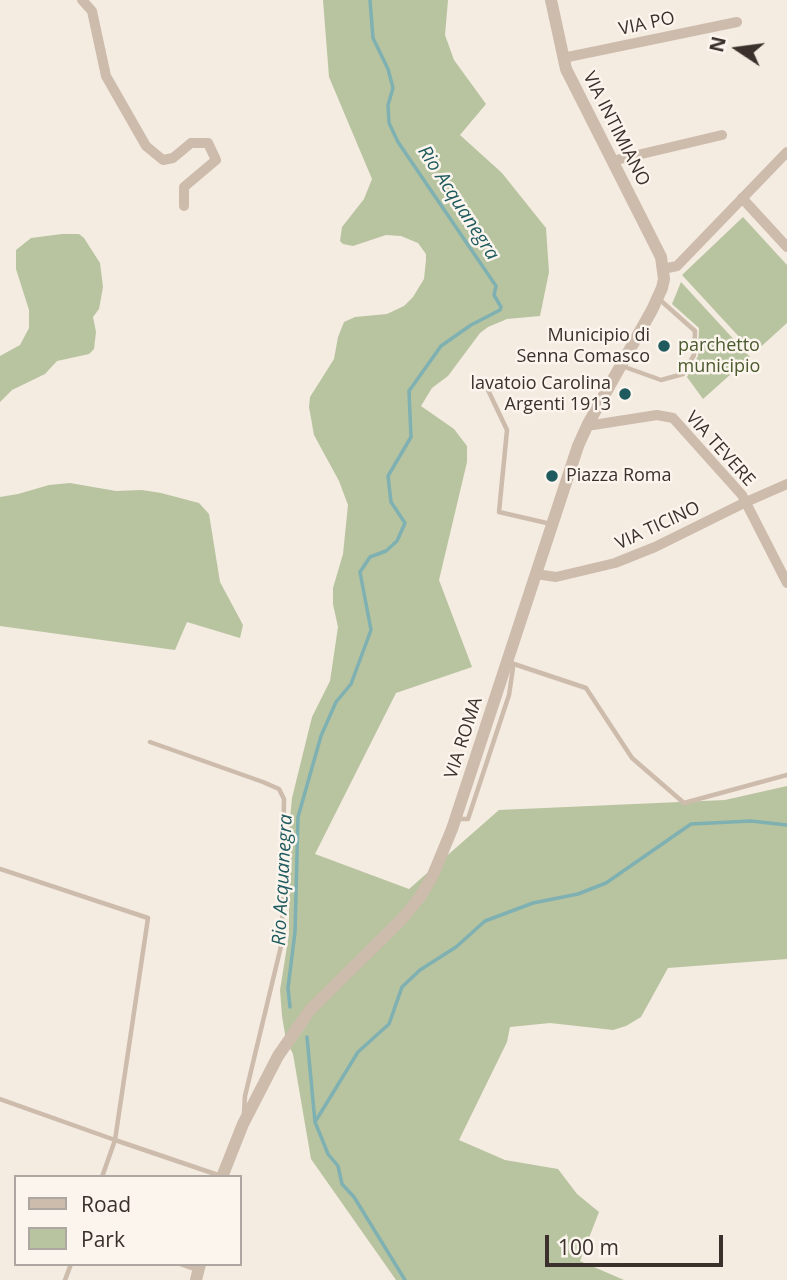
<!DOCTYPE html>
<html>
<head>
<meta charset="utf-8">
<style>
	body { margin:0 }
	#map { position:relative; width:787px; height:1280px; overflow:hidden; background:#f4ebe1; font-family:"Open Sans",sans-serif }
	canvas { display:block }
	.legend { position:absolute; left:14px; top:1175px; width:228px; height:91px; box-sizing:border-box; background:#fbf5ee; border:2px solid #aea6a0; margin:0; padding:9px 12px; list-style:none; font-size:21px; color:#3b302b }
	.legend li { display:flex; align-items:center; gap:14px; height:35px }
	.legend b { width:35px; border:2px solid #aea6a0 }
	.north { position:absolute; left:703px; top:14px; width:70px; height:70px; -webkit-text-stroke:5px #fbf5ee; paint-order:stroke; rotate:283deg; font-size:19px; font-weight:700; line-height:28px; text-align:center; color:#3b302b }
	.north::after { content:''; display:block; margin:auto; width:24px; height:32px; background:#3b302b; clip-path:polygon(50% 0,100% 100%,50% 72%,0 100%) }
	.scale { position:absolute; left:545px; top:1235px; width:178px; height:32px; box-sizing:border-box; border:4px solid #3b302b; border-top:0; padding-left:9px; font-size:21px; line-height:24px; white-space:nowrap; color:#3b302b; -webkit-text-stroke:5px #fbf5ee; paint-order:stroke }
</style>
</head>
<body>
<div id="map">
<canvas width="787" height="1280"></canvas>
<ul class="legend">
<li><b style="height:9px;background:#cdbbac"></b>Road</li>
<li><b style="height:19px;background:#b8c4a0"></b>Park</li>
</ul>
<div class="north">N</div>
<div class="scale">100 m</div>
</div>
<script>
const ctx = document.querySelector('canvas').getContext('2d');
ctx.lineJoin = 'round';
function paint(path, color) { ctx.fillStyle = color; ctx.fill(path, 'evenodd'); }
const shape = rows => new Path2D(rows.map(r => 'M' + r).join(''));
function strokePath(path, color, width, dash) { ctx.strokeStyle = color; ctx.lineWidth = width; ctx.lineCap = dash ? 'butt' : 'round'; ctx.setLineDash(dash || []); ctx.stroke(path); }
function label(font, color, halo, rows, align = 'center') {
  ctx.font = font + ' "Open Sans",sans-serif'; ctx.lineWidth = 5; ctx.setLineDash([]); ctx.textBaseline = 'middle'; ctx.strokeStyle = halo; ctx.fillStyle = color; for (const [text, x, y, turn = 0] of rows) {
    ctx.save(); ctx.translate(x, y); ctx.rotate((+turn || 0) * Math.PI / 180); ctx.textAlign = isNaN(turn) ? turn : align; if (halo) ctx.strokeText(text, 0, 0); ctx.fillText(text, 0, 0); ctx.restore();
  }
}
paint(shape([
	[323,0,448,0,445,35,454,60,486,104,460,135,502,173,546,228,549,272,540,316,507,319,488,327,480,333,448,376,432,388,421,406,454,429,467,446,467,462,439,580,472,667,396,693,315,854,409,889,499,810,725,800,787,786,787,959,668,968,641,1017,626,1026,613,1030,550,1023,510,1027,507,1042,459,1140,505,1160,558,1169,577,1194,599,1212,580,1261,624,1280,396,1280,311,1159,293,1054,286,1040,282,1016,280,990,289,934,289,829,292,798,312,717,330,681,338,627,333,604,333,588,343,554,348,505,339,481,314,435,309,407,310,397,334,359,338,337,344,322,355,317,387,314,404,306,413,297,424,279,426,260,426,254,418,243,401,236,386,235,353,246,343,244,340,241,342,227,364,199,372,179,329,77],
	[743,217,787,265,787,323,754,353,682,275],
	[62,234,79,234,84,238,100,263,103,287,99,309,93,317,96,332,94,349,89,354,57,361,45,374,12,390,0,402,0,356,20,345,29,328,29,310,16,269,16,250,31,238],
	[681,282,750,357,703,399,687,377,698,356,699,328,672,304],
	[70,483,116,491,142,490,161,493,199,503,209,514,220,582,243,625,240,638,187,622,175,650,0,626,0,497,18,494,49,485]
]), '#b8c4a0');
strokePath(shape([
	[290,1007,288,988,295,932,298,817,321,736,336,702,351,684,371,630,360,572,370,557,386,551,397,541,405,523,391,502,388,476,411,437,409,391,441,346,471,325,500,310,501,307,494,295,496,286,398,142,389,123,388,105,393,88,388,69,373,38,370,0],
	[307,1037,315,1122,322,1139,328,1154,338,1166,342,1184,354,1197,405,1280],
	[315,1122,358,1052,389,1024,402,987,420,970,456,947,485,921,533,903,578,894,606,883,691,824,751,821,787,825]
]), '#7fb0b2', 3.5);
strokePath(shape([
	[622,366,661,380,683,374,694,355,695,331,659,299],
	[488,390,507,430,499,512,551,524],
	[508,662,586,688,632,758,684,803,787,775],
	[150,742,263,782,279,789,284,799,282,942,245,1096,244,1113],
	[456,819,468,819,509,695,513,668,508,662],
	[0,869,148,918,115,1140,221,1176],
	[0,1099,115,1140,102,1177],
	[180,1264,197,1270],
	[65,1280,71,1264]
]), '#cdbbac', 4.5);
strokePath(shape([
	[82,0,92,11,106,76,146,146,163,160,173,158,191,143,208,143,216,160,184,187,184,206],
	[563,58,737,22],
	[612,161,722,135],
	[742,198,787,247],
	[663,269,677,266,787,152],
	[588,424,593,425,657,415,673,418,742,495,787,583],
	[536,574,556,577,615,563,655,547,746,502,787,484]
]), '#cdbbac', 10);
strokePath(shape([
	[222,1177,243,1124,278,1056,310,1010,401,920,420,897,433,875,452,829,578,446,588,424,652,310,662,288,664,279,661,257,566,69,551,0],
	[196,1280,200,1264]
]), '#cdbbac', 12);
for (const [x, y, r, color] of [
	[664,346,7,"#1f5a5e"],
	[625,394,7,"#1f5a5e"],
	[552,476,7,"#1f5a5e"]
]) { const dot = new Path2D(); dot.arc(x, y, r, 0, 2 * Math.PI); ctx.fillStyle = color; ctx.fill(dot); strokePath(dot, '#fbf5ee', 2.5); }
label('18px', '#3b302b', '#fbf5ee', [
	["VIA PO",647,24,-12],
	["VIA INTIMIANO",616,129,63],
	["VIA TEVERE",720,449,48],
	["VIA TICINO",658,526,-25],
	["VIA ROMA",464,738,-72]
]);
label('18px', '#3b302b', '#fbf5ee', [
	["Municipio di",650,336],
	["Senna Comasco",650,357],
	["lavatoio Carolina",611,384],
	["Argenti 1913",611,405],
	["Piazza Roma",566,476,"left"]
], 'right');
label('18px', '#4a5a2e', '#fbf5ee', [
	["parchetto",719,346],
	["municipio",719,367]
]);
label('italic 19px', '#1f5a5e', '#fbf5ee', [
	["Rio Acquanegra",458,203,57],
	["Rio Acquanegra",283,880,-87]
]);
</script>
</body>
</html>
